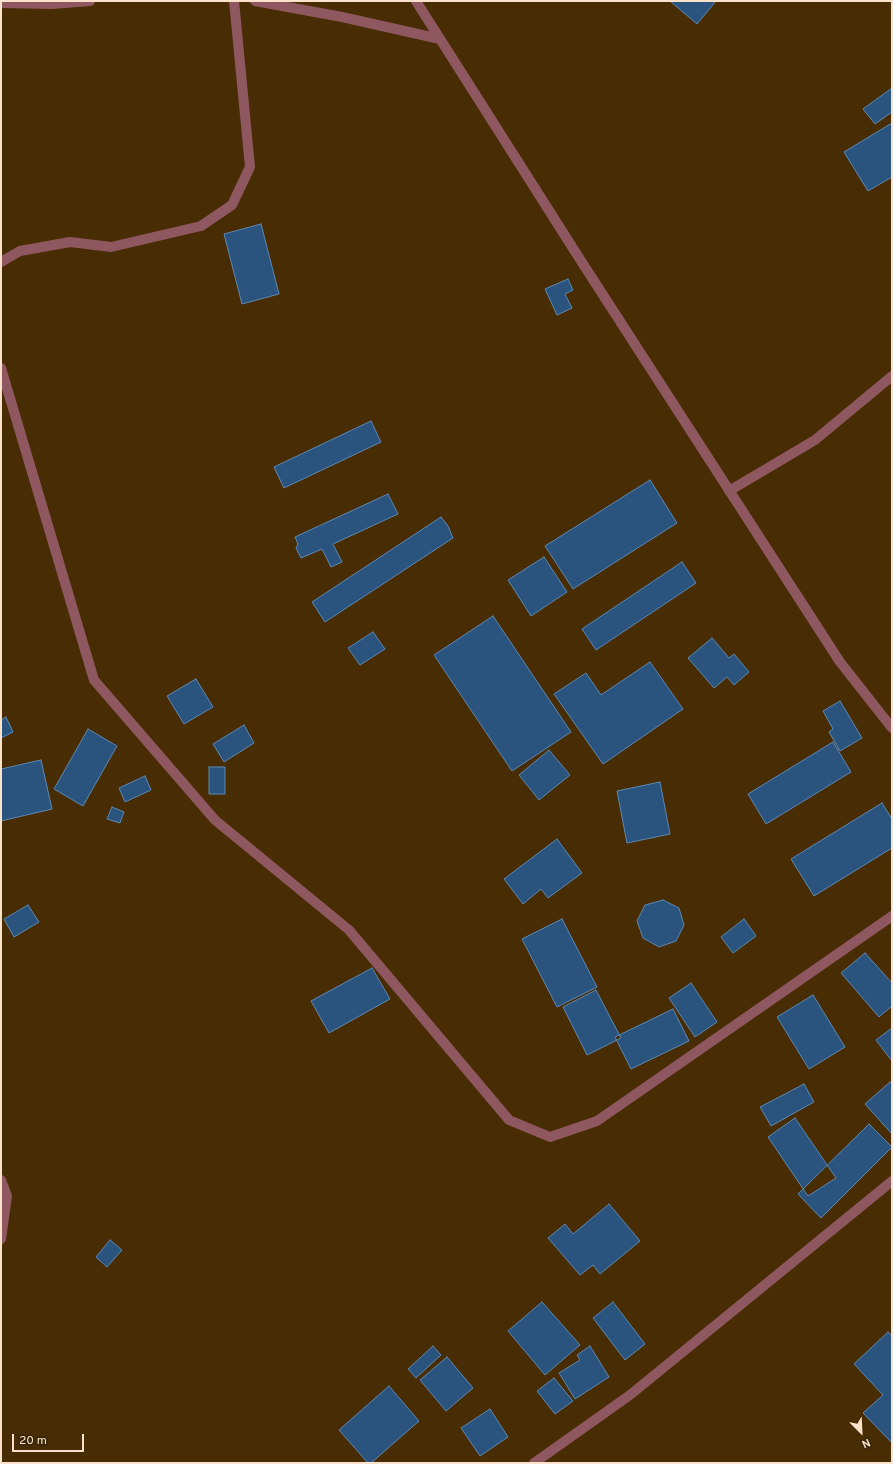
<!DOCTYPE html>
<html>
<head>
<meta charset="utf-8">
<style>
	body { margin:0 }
	#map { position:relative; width:893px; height:1464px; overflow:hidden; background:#482c03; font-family:Overpass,sans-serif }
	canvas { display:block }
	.frame { position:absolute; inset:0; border:2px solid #fae3ca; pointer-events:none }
	.north { position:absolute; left:841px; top:1412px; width:40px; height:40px; -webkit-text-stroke:3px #382409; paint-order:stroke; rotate:156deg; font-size:11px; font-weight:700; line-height:16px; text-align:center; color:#fae3ca }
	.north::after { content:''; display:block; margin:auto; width:14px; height:18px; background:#fae3ca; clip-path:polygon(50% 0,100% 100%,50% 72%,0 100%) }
	.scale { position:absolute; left:12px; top:1434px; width:72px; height:18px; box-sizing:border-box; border:2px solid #fae3ca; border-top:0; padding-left:5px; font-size:12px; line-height:14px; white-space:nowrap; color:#fae3ca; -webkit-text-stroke:3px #382409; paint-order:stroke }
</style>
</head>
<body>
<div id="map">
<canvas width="893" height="1464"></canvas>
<div class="frame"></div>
<div class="north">N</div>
<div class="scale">20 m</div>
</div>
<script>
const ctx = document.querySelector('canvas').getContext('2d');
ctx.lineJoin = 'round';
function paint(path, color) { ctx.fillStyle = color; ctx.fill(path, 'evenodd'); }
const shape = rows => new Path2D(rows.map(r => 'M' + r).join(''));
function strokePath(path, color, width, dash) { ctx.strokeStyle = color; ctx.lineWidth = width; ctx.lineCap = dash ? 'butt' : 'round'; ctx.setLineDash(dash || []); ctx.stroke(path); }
const building = shape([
	[670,1,716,1,697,24,670,1],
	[892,88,892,112,875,124,863,109,892,88],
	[892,123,892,177,868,191,844,152,892,123],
	[261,224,279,294,242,304,224,234,261,224],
	[568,279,573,290,565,294,572,308,557,315,545,289,568,279],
	[371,421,381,442,284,488,274,467,371,421],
	[650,480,677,523,573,589,545,546,650,480],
	[388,494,398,514,333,544,342,562,331,567,322,549,301,558,296,548,298,544,295,537,388,494],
	[441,517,448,526,453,538,325,622,312,602,441,517],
	[544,557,567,592,531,616,508,580,544,557],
	[682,562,696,583,596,650,582,629,682,562],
	[493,616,571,732,512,771,434,655,493,616],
	[373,632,385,649,360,665,348,648,373,632],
	[712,638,729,658,734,654,749,672,734,685,727,677,714,688,688,658,712,638],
	[650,662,683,709,603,764,554,694,586,673,601,695,650,662],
	[196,679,213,707,184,724,167,696,196,679],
	[840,701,862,738,840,751,829,732,833,729,823,711,840,701],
	[6,717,13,732,1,738,1,720,6,717],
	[244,725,254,743,224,762,213,744,244,725],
	[88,729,117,746,83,806,54,789,88,729],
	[833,742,851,772,766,824,748,794,833,742],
	[549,750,570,775,539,800,519,775,549,750],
	[41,760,52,809,1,821,1,769,41,760],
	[209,767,225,767,225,794,209,794,209,767],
	[145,776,151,790,125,802,119,788,145,776],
	[660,782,670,834,627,843,617,791,660,782],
	[882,803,892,819,892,848,814,896,791,859,882,803],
	[112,807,124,812,120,823,107,819,112,807],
	[557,839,582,873,548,898,541,889,523,904,504,879,557,839],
	[663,900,679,908,684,925,676,941,659,947,643,938,637,921,645,905,663,900],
	[28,905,39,922,14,937,4,919,28,905],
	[562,919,597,987,557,1007,522,939,562,919],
	[744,919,756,936,733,953,721,937,744,919],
	[865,953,892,983,892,1006,879,1017,841,973,865,953],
	[372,968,390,999,329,1033,311,1001,372,968],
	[691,983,717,1022,695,1037,669,998,691,983],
	[596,990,621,1038,587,1055,563,1007,596,990],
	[813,995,845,1047,809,1069,777,1017,813,995],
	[673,1009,689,1041,631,1069,615,1037,673,1009],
	[892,1028,892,1061,876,1040,892,1028],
	[890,1082,892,1084,892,1134,865,1104,890,1082],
	[804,1084,814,1102,771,1126,760,1107,804,1084],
	[795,1118,836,1178,808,1196,768,1137,795,1118],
	[869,1124,892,1147,821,1218,798,1194,869,1124],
	[609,1204,640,1241,600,1274,593,1265,580,1275,548,1238,565,1224,573,1234,609,1204],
	[110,1240,122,1250,107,1267,96,1257,110,1240],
	[542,1302,580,1345,545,1375,508,1331,542,1302],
	[613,1302,645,1344,625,1360,593,1318,613,1302],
	[888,1332,892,1336,892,1443,863,1413,883,1395,854,1364,888,1332],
	[433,1346,441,1355,416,1378,408,1369,433,1346],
	[590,1346,609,1377,575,1399,559,1373,580,1360,577,1355,590,1346],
	[447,1357,473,1388,446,1411,420,1380,447,1357],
	[554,1378,573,1401,555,1414,537,1391,554,1378],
	[389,1386,419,1421,371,1463,368,1463,339,1430,389,1386],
	[490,1409,508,1437,480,1456,461,1428,490,1409]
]);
paint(building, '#2a547d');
strokePath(building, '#5d89b5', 1);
strokePath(shape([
	[255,1,342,17,440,39],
	[416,1,583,264,840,662,892,728],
	[1,3,52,4,90,1],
	[1,262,20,251,70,242,111,247,201,226,232,205,250,167,234,1],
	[1,368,94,680,215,820,349,930,509,1120,550,1137,597,1121,892,916],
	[729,491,815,440,892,376],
	[1,1180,7,1196,1,1239],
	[534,1463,630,1395,892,1181]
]), '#8f5860', 10);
</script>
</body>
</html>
